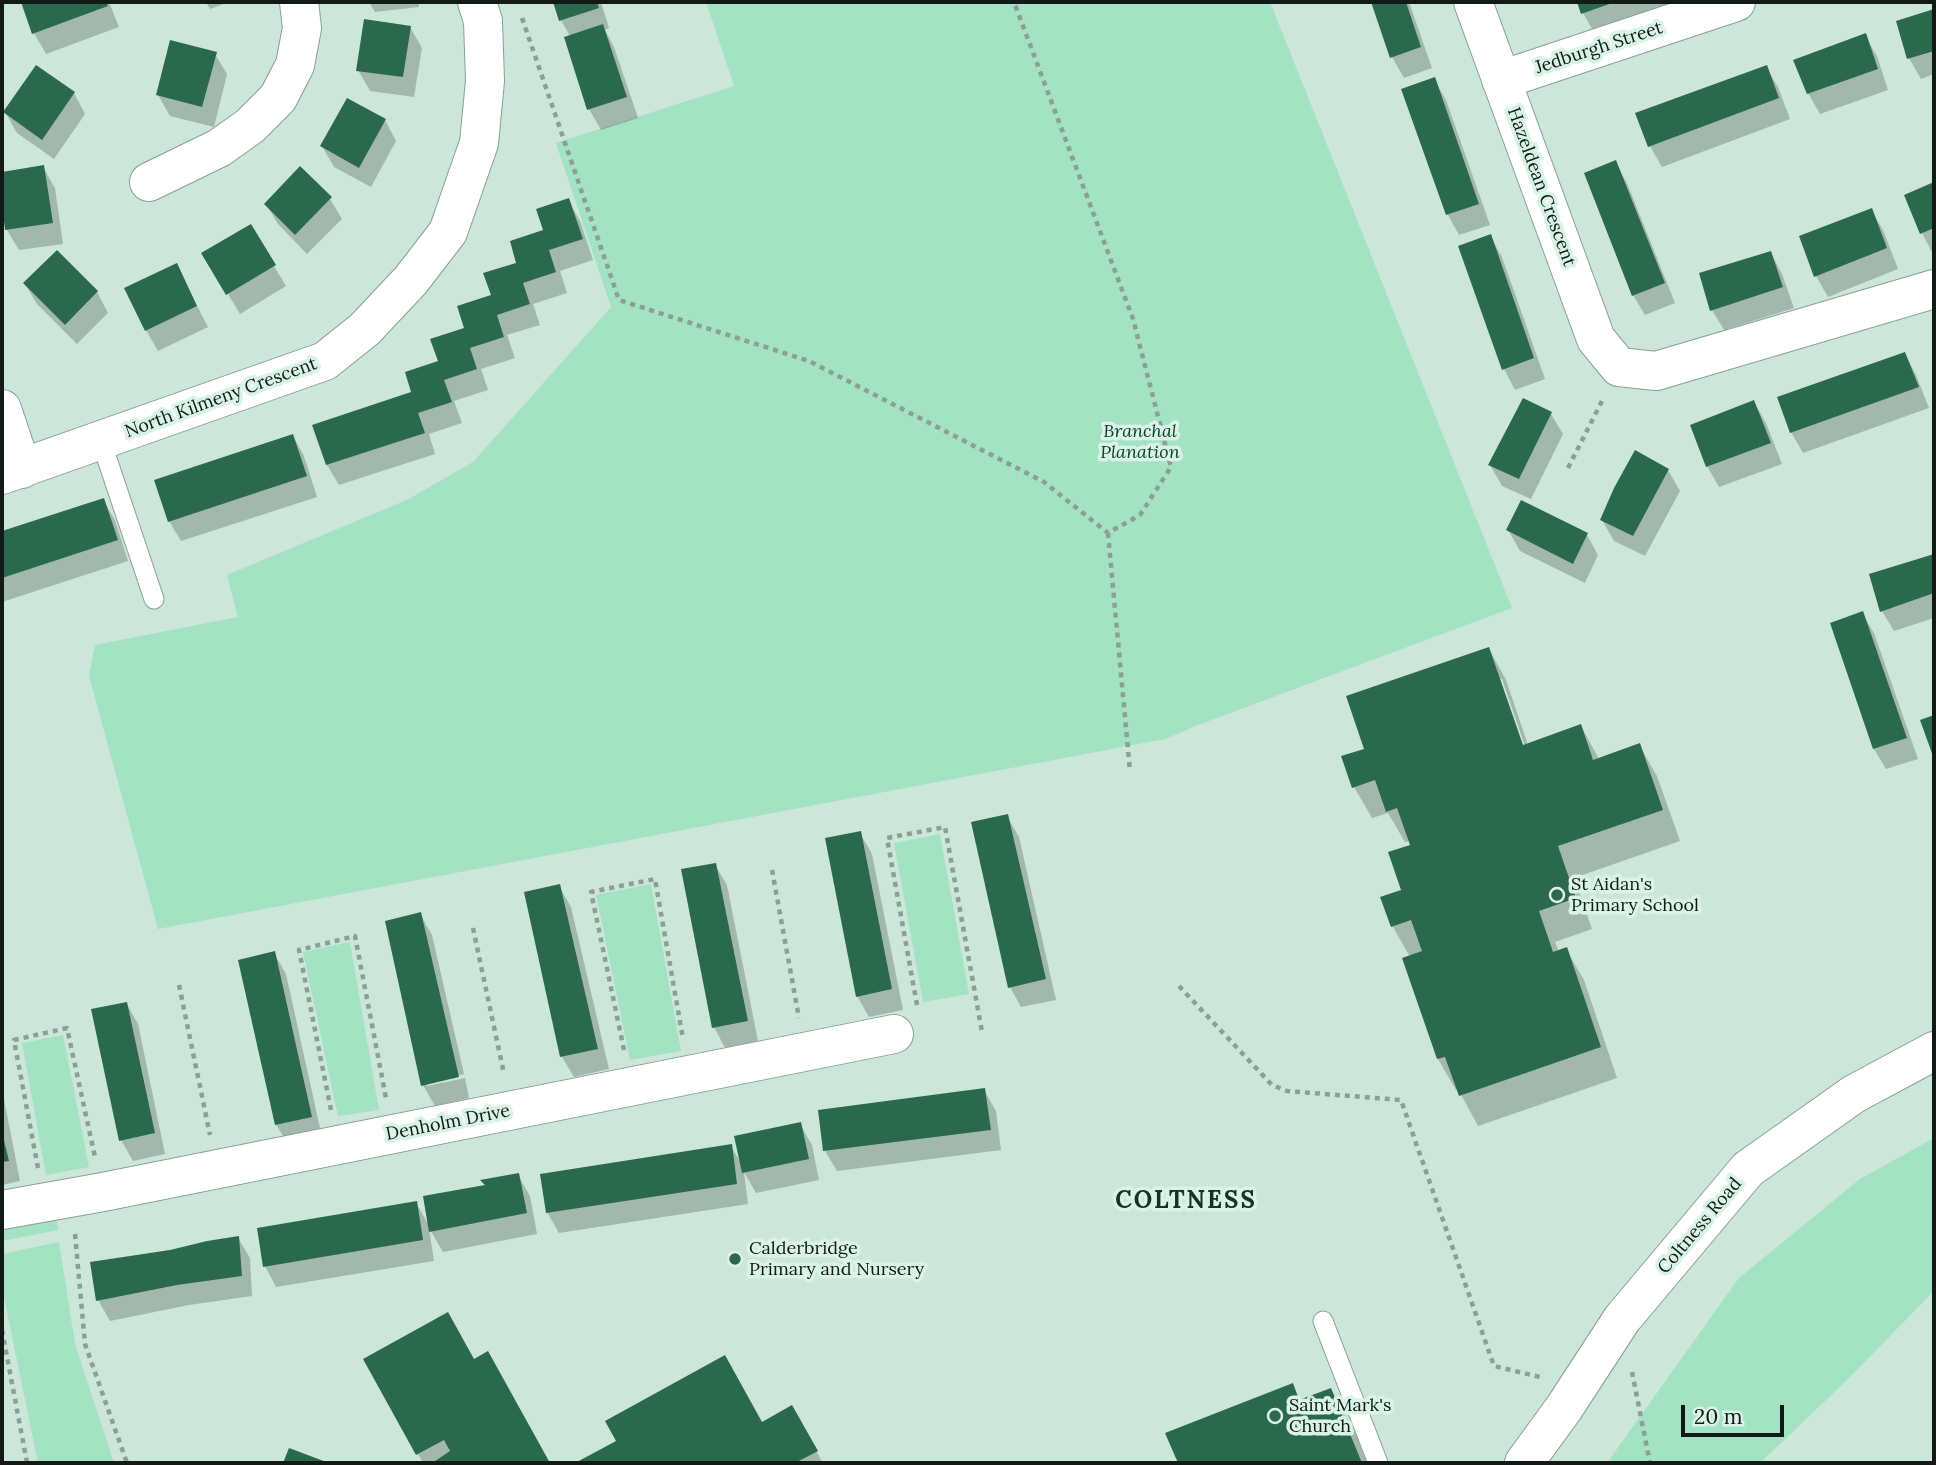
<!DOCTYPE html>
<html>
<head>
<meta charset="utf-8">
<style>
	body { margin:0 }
	#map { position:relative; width:1936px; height:1465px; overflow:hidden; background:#cce6d9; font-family:Lora,serif }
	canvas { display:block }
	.frame { position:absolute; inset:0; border:4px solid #111a16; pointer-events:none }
	.scale { position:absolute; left:1681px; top:1405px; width:103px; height:32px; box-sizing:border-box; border:4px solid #111a16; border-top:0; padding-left:9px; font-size:21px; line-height:24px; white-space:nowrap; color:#111a16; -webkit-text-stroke:5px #d9f3e6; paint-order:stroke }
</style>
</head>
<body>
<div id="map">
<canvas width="1936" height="1465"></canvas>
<div class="frame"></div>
<div class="scale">20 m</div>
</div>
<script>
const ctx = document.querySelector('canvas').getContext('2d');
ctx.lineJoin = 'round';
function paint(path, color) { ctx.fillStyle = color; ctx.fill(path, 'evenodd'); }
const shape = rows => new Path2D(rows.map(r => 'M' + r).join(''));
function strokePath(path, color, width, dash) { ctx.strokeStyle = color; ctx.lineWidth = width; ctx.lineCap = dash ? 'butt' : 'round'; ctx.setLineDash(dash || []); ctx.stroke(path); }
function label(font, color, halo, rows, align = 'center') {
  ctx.font = font + ' Lora,serif'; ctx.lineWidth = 7; ctx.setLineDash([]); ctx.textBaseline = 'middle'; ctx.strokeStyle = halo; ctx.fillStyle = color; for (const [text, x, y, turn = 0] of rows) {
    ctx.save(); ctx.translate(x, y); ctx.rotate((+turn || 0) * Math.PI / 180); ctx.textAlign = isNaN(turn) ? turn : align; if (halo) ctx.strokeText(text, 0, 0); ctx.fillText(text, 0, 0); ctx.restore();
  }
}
paint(shape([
	[706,2,1270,2,1512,608,1198,725,1165,739,158,929,89,676,95,645,238,617,227,575,407,500,473,462,611,307,556,143,734,86],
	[940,834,969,994,923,1002,894,843],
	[651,884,681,1051,630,1060,596,895],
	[350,942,379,1110,338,1116,303,952],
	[63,1035,89,1167,46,1175,22,1043],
	[1934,1138,1934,1291,1847,1380,1760,1463,1607,1463,1739,1278,1860,1179],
	[56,1217,58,1230,2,1241,2,1228],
	[59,1242,75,1344,114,1463,38,1463,2,1287,2,1254]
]), '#a3e2c3');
paint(shape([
	[22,2,109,2,119,27,46,54,34,33],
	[206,2,229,2,210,9],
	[369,2,419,2,419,7,375,12],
	[555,2,601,2,609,28,605,30,614,47,638,118,601,130,589,109,570,36,561,20],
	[1373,2,1409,2,1432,68,1404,78,1392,57],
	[1579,2,1687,2,1595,34,1583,13],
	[1934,10,1934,74,1921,79,1909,58,1898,22],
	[410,27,422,48,414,97,370,91,358,70],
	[1865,36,1877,56,1888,90,1820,114,1808,93],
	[215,54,227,74,214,127,170,116,158,95],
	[1766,67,1778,87,1790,119,1662,167,1650,146],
	[1434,79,1446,100,1490,225,1459,235,1448,215,1403,90],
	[74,93,85,114,54,159,17,133,5,112],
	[385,120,396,141,371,187,334,167,322,146],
	[1615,163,1627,183,1675,303,1645,315,1633,295],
	[43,167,55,188,63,244,19,250,7,230,2,192,2,173],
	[1934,184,1934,253,1933,254,1922,233,1906,196],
	[330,199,342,219,307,254,278,224,266,204],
	[568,200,580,221,593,260,560,271,567,293,533,304,540,325,507,335,515,358,481,369,488,390,454,401,462,423,429,434,435,454,339,485,327,465,314,426,413,393,440,362],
	[1871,210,1883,230,1898,269,1828,297,1816,276],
	[250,226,286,286,240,314,204,254],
	[1490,236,1502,257,1545,379,1515,390,1504,369],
	[1771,253,1782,274,1794,308,1724,330,1712,310],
	[176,265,208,327,158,351,146,330],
	[25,284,97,292,108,313,77,344,37,304],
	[1905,354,1916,375,1929,408,1803,453,1791,432],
	[1754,402,1766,423,1782,464,1719,487,1707,466],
	[1551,414,1563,434,1531,499,1502,486,1490,465],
	[293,436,304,456,317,497,181,541,169,521],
	[1668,470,1680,491,1645,556,1614,541,1602,520],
	[103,500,115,520,128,561,2,602,2,533],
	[1508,530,1587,535,1598,555,1585,583,1520,551],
	[1934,555,1934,618,1894,631,1882,611,1871,575],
	[1862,613,1874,633,1918,759,1886,769,1874,749,1833,624],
	[1489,649,1506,680,1528,745,1581,726,1599,759,1639,745,1657,776,1680,841,1574,878,1592,929,1555,942,1559,952,1566,949,1584,980,1617,1078,1478,1126,1458,1089,1456,1090,1438,1059,1404,959,1410,957,1393,927,1383,898,1403,891,1412,846,1410,841,1405,842,1388,813,1372,818,1354,787,1366,750],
	[1499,679,1502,679,1527,752,1524,754],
	[1007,816,1019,837,1056,1000,1021,1007,1010,987],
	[860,833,872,854,903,1010,869,1017,857,996],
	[715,865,727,885,758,1041,725,1048,714,1027],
	[559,886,571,907,609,1069,574,1077,562,1057,526,894],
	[420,914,432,935,464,1074,427,1083,427,1086,465,1078,469,1098,435,1106,423,1085],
	[274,953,286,974,322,1137,288,1145,276,1124],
	[126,1003,138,1024,165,1154,133,1161,121,1140],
	[2,1089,20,1181,2,1185],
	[984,1090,996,1111,1001,1150,837,1171,825,1151],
	[800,1124,812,1145,819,1180,756,1193,744,1172,748,1204,559,1233,547,1212,731,1146,742,1165],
	[518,1175,530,1196,537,1234,443,1252,429,1228,434,1261,276,1287,265,1266,416,1203,430,1227,486,1187,483,1182],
	[238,1238,250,1258,252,1296,189,1305,110,1321,98,1300,92,1264],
	[365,1360,474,1361,505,1384,549,1463,423,1463],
	[1292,1385,1301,1401,1331,1390,1354,1430,1367,1463,1180,1463,1167,1434],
	[791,1407,823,1463,579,1463,618,1442,762,1424]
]), '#0003');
paint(shape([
	[21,2,106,2,108,6,32,34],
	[553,2,597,2,599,8,559,21],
	[1371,2,1406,2,1421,47,1390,58],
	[1577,2,1615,2,1581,14],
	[1934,9,1934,51,1907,59,1896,21],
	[364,19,411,26,403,77,356,71],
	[603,24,627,97,587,110,564,37],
	[1866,33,1878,69,1807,94,1793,60],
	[170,40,217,52,202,107,156,95],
	[36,65,75,92,42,140,3,112],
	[1767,65,1779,98,1648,147,1635,113],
	[1435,77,1479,204,1446,215,1401,89],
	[347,98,386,119,359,168,320,146],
	[1616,160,1665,283,1632,296,1584,173],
	[44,165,53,223,5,230,2,204,2,172],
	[300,166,332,197,295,235,264,204],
	[1934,182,1934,228,1920,234,1904,195],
	[569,198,583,239,549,250,556,272,523,283,530,304,497,315,504,337,470,348,477,369,444,380,452,402,418,413,425,433,326,465,312,425,411,392,405,372,438,361,430,339,464,328,457,306,491,295,483,273,516,263,510,241,543,230,536,209],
	[1872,208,1887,248,1814,277,1799,236],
	[251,224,276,265,226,295,201,253],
	[1491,234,1534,358,1502,370,1458,246],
	[57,250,98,291,65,325,23,283],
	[1771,251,1783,287,1710,311,1699,273],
	[177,263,197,306,145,331,124,288],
	[1905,352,1919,387,1790,433,1777,397],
	[1523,398,1552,412,1519,479,1488,465],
	[1754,400,1771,443,1706,467,1690,425],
	[293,434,307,476,168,522,154,480],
	[1635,450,1669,469,1633,536,1600,520,1614,488],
	[104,498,118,540,2,578,2,531],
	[1521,500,1588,533,1573,564,1506,530],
	[1934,554,1934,593,1880,612,1869,574],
	[1863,611,1907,738,1873,749,1830,623],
	[1489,647,1523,745,1581,724,1593,760,1640,743,1663,810,1558,846,1576,898,1539,911,1553,952,1567,947,1601,1047,1459,1096,1445,1057,1437,1059,1402,958,1422,951,1411,920,1391,927,1380,897,1401,890,1388,852,1410,845,1397,808,1386,812,1375,780,1352,788,1341,756,1364,749,1346,696],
	[1934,715,1934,759,1920,720],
	[1008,814,1046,979,1008,988,971,822],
	[861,831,892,989,856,997,825,838],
	[716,863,748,1021,712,1028,681,869],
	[560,884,598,1049,560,1057,524,892],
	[421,912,459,1077,421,1086,385,921],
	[275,951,312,1117,275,1125,238,960],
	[127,1002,155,1133,119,1141,91,1009],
	[985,1088,991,1130,823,1151,818,1110],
	[801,1122,809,1159,742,1173,734,1136],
	[2,1132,9,1161,2,1162],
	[732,1144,737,1184,546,1213,540,1174],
	[519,1173,527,1213,429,1232,423,1196,485,1185,480,1180],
	[417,1201,423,1240,263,1267,257,1228],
	[239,1236,242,1276,177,1285,96,1301,90,1262,170,1250,207,1241],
	[448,1312,474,1359,488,1351,550,1463,432,1463,450,1451,444,1440,416,1455,363,1359],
	[725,1355,762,1422,792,1405,818,1451,795,1463,575,1463,616,1441,605,1421],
	[1293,1383,1299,1400,1331,1388,1362,1463,1178,1463,1165,1433],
	[289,1448,329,1463,283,1463]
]), '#2a694e');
const service = shape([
	[101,441,154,599],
	[1323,1321,1378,1463]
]);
const minor = shape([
	[1473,2,1596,339,1619,367,1656,371,1934,289],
	[1501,80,1736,2],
	[149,182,219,148,250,126,278,98,295,65,302,28,299,2],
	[2,409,22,469],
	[2,475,325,361,365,329,411,280,448,232,479,143,485,81,483,21,477,2],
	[2,1210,103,1192,894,1034]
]);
const tertiary = shape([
	[1524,1463,1564,1408,1622,1319,1748,1169,1854,1094,1934,1051]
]);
strokePath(service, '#88a093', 21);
strokePath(minor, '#88a093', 40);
strokePath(tertiary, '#88a093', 40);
strokePath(shape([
	[522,18,619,300,809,361,1044,482,1108,533,1140,515,1171,467,1133,319,1014,2],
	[1568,468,1603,399],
	[1108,533,1130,771],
	[772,870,799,1018],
	[473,928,504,1074],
	[179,985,210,1135],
	[1179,986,1272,1085,1287,1091,1401,1100,1494,1366,1540,1377],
	[917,1005,887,838,945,827,982,1032],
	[624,1050,591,892,655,879,683,1039],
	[331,1110,299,950,355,936,386,1098],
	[38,1168,14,1040,67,1028,95,1157],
	[75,1234,85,1344,127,1463],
	[2,1330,27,1463],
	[1632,1372,1650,1463]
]), '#8b9f95', 4.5, [5, 5]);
strokePath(service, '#fff', 19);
strokePath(minor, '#fff', 38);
strokePath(tertiary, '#fff', 38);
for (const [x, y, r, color] of [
	[1557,895,7,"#2f674e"],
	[735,1259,7,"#2f674e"],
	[1275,1416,7,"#2f674e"]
]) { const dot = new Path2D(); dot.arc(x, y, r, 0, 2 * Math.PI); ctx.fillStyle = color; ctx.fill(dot); strokePath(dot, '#d9f3e6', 2.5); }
label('18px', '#111a16', '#d9f3e6', [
	["Jedburgh Street",1599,48,-18],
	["Hazeldean Crescent",1541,187,70],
	["North Kilmeny Crescent",221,398,-20],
	["Denholm Drive",448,1123,-11],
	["Coltness Road",1700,1226,-50]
]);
label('italic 18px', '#0c412c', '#d9f3e6', [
	["Branchal",1140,432],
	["Planation",1140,453]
]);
label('18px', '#111a16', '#d9f3e6', [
	["St Aidan's",1571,885],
	["Primary School",1571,906],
	["Calderbridge",749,1249],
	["Primary and Nursery",749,1270],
	["Saint Mark's",1289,1406],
	["Church",1289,1427]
], 'left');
ctx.letterSpacing = '2px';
label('bold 24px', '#1a2f25', '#d9f3e6', [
	["COLTNESS",1186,1201]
]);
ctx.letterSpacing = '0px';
</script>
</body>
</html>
